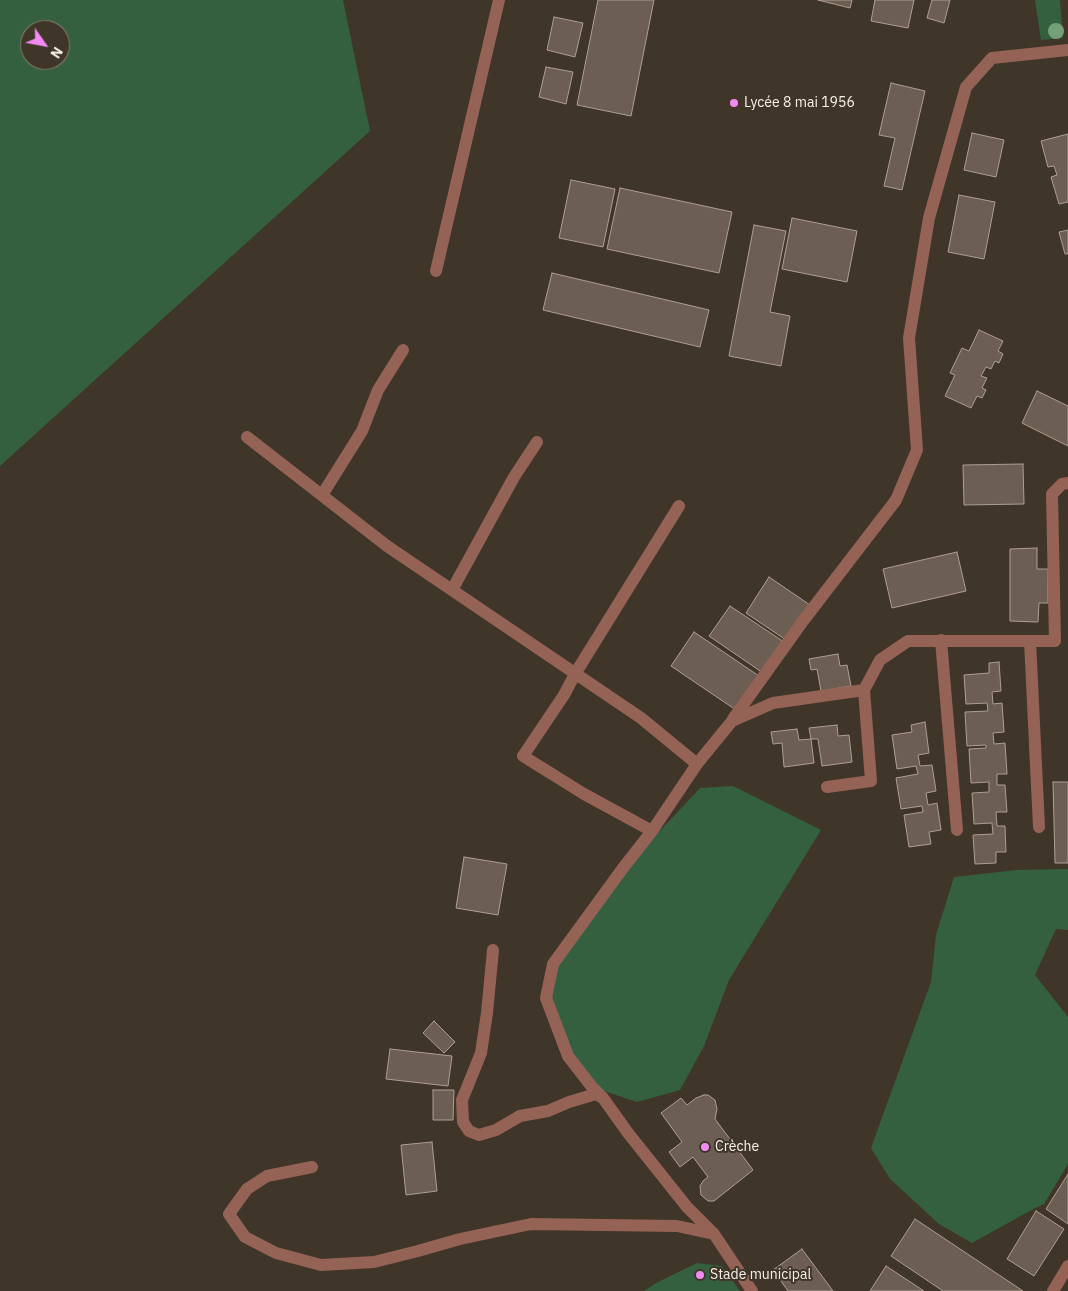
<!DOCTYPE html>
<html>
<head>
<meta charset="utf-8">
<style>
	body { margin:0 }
	#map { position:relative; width:1068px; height:1291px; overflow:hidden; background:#403529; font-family:"IBM Plex Sans",sans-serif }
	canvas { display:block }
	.north { position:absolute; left:20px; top:20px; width:50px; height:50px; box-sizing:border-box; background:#403529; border:1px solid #8a8076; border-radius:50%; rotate:123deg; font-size:14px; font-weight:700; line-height:20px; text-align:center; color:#f8f1e9 }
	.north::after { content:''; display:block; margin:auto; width:18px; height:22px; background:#f28af3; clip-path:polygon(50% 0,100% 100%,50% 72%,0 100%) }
</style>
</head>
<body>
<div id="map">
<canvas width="1068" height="1291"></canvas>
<div class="north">N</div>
</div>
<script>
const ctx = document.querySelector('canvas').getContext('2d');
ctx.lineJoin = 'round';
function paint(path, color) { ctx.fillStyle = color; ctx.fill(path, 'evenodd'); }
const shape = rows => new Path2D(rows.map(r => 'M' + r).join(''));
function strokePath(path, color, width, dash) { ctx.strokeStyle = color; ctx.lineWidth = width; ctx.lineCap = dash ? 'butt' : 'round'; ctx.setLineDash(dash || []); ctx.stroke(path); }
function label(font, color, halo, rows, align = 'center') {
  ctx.font = font + ' "IBM Plex Sans",sans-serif'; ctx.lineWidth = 4; ctx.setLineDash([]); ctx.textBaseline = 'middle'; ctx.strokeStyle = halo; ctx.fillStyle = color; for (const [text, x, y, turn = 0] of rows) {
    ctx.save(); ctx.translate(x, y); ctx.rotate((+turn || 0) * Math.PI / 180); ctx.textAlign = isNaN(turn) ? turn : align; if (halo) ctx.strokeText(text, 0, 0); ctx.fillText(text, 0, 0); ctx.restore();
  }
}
paint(shape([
	[0,0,343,0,370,131,0,466],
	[30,30,60,30,60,60,30,60],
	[1035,0,1060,0,1063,38,1041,40],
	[733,786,821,830,729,980,704,1046,680,1090,637,1102,592,1087,553,1019,549,971,623,868,673,817,700,788],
	[1068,869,1068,930,1056,929,1035,975,1068,1017,1068,1164,1044,1204,1035,1208,972,1243,939,1224,890,1179,871,1148,931,982,936,935,954,877,1017,870],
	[697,1263,722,1266,740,1291,644,1291,656,1283]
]), '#34603f');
const building = shape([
	[598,0,654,0,631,116,577,105,598,0],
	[818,0,852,0,850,8,818,0],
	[875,0,914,0,908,28,871,21,875,0],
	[932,0,950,0,944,23,927,18,932,0],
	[554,17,583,23,575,57,547,50,554,17],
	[546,67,573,72,566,104,539,97,546,67],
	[891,83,925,91,902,190,884,186,895,138,879,135,891,83],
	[972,133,1004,140,996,177,964,170,972,133],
	[1068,134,1068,202,1059,204,1051,177,1057,175,1054,166,1048,167,1041,141,1068,134],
	[571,180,615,189,603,247,559,238,571,180],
	[620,188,732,212,719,273,607,249,620,188],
	[959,195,995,202,984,259,948,252,959,195],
	[792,218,857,231,847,282,782,269,792,218],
	[754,225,786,231,770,312,790,316,781,366,729,356,754,225],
	[1068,230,1068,254,1065,254,1059,232,1068,230],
	[552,273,709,310,700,347,543,310,552,273],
	[979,330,1003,341,998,351,1003,354,999,363,995,361,991,369,986,367,981,376,987,378,982,388,986,390,982,398,977,396,971,408,945,396,955,375,950,373,962,348,969,351,979,330],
	[1037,391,1068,406,1068,405,1068,446,1022,423,1037,391],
	[1023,464,1024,504,964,505,963,465,1023,464],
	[1037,548,1037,569,1048,569,1048,603,1039,603,1038,622,1010,621,1010,549,1037,548],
	[957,552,966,591,892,608,883,569,957,552],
	[769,577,810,605,786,640,746,613,769,577],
	[730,606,784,642,763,673,709,636,730,606],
	[694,632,759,676,736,710,671,666,694,632],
	[838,654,840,666,847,665,851,686,821,691,817,669,811,670,809,659,838,654],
	[999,662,1001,691,992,692,993,704,1002,703,1004,732,993,733,994,744,1005,743,1007,774,997,774,997,785,1005,785,1007,812,996,812,997,826,1005,826,1006,852,996,852,996,863,975,864,973,835,993,834,992,823,974,824,972,793,989,792,989,782,971,783,969,749,986,748,986,745,967,746,965,712,988,711,987,703,966,704,964,675,989,673,989,663,999,662],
	[925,722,929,753,918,755,920,766,932,765,936,791,926,793,928,805,937,803,941,830,929,832,931,844,909,847,904,815,923,812,922,806,901,809,896,778,918,774,916,766,897,769,892,735,912,732,911,725,925,722],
	[837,725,838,736,849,735,852,762,822,766,818,739,811,739,809,728,837,725],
	[797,729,799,740,811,739,814,763,784,767,782,743,773,744,771,732,797,729],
	[1053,782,1068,782,1068,863,1055,863,1053,782],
	[464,857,507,864,498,915,456,908,464,857],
	[434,1021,455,1042,444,1053,423,1033,434,1021],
	[390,1049,452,1056,448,1086,386,1079,390,1049],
	[433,1090,454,1090,453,1120,433,1120,433,1090],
	[704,1095,708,1095,715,1100,717,1109,715,1119,753,1170,714,1201,708,1201,701,1195,700,1186,703,1181,708,1177,693,1157,680,1167,669,1152,682,1142,661,1113,681,1098,687,1105,696,1098,704,1095],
	[432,1142,437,1191,406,1195,401,1145,432,1142],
	[1068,1174,1068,1224,1046,1209,1068,1174],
	[1036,1211,1064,1229,1034,1276,1007,1259,1036,1211],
	[915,1219,1023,1291,943,1291,891,1256,915,1219],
	[802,1249,833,1291,788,1291,773,1270,802,1249],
	[886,1266,924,1291,870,1291,886,1266]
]);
paint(building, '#6d5e54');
strokePath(building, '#ae9e93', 1);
strokePath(shape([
	[436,271,499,0],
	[247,437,387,546,641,718,697,764],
	[322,495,362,431,378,390,403,350],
	[452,590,514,477,537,442],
	[941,640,957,830],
	[1030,641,1039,827],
	[733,719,803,621,896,500,917,450,909,338,929,218,966,87,992,58,1068,50],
	[827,787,871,781,864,690,880,660,908,641,1055,641,1052,494,1062,484,1068,483],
	[652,831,584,794,523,756,564,695,575,674,679,506],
	[493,950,487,1013,481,1053,462,1100,463,1122,469,1131,479,1135,496,1130,520,1116,548,1111,569,1102,596,1094,603,1098],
	[312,1167,267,1176,247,1189,229,1214,245,1237,276,1253,321,1265,374,1262,418,1251,460,1239,531,1224,677,1226,714,1234],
	[752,1291,714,1234,687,1207,628,1133,603,1098,592,1087,568,1056,546,998,553,964,623,868,652,831,697,764,732,721,773,703,864,690],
	[1053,1291,1068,1266]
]), '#956355', 12);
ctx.fillStyle = '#75a077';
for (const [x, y] of [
	[1056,31]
]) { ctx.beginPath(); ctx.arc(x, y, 8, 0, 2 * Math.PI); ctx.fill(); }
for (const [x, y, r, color] of [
	[734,103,5,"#f28af3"],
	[705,1147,5,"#f28af3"],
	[700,1275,5,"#f28af3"]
]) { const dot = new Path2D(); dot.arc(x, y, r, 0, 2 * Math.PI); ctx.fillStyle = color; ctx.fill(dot); strokePath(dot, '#403529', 2); }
label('14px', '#f8f1e9', '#403529', [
	["Lycée 8 mai 1956",744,103],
	["Crèche",715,1147],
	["Stade municipal",710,1275]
], 'left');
</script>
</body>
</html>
